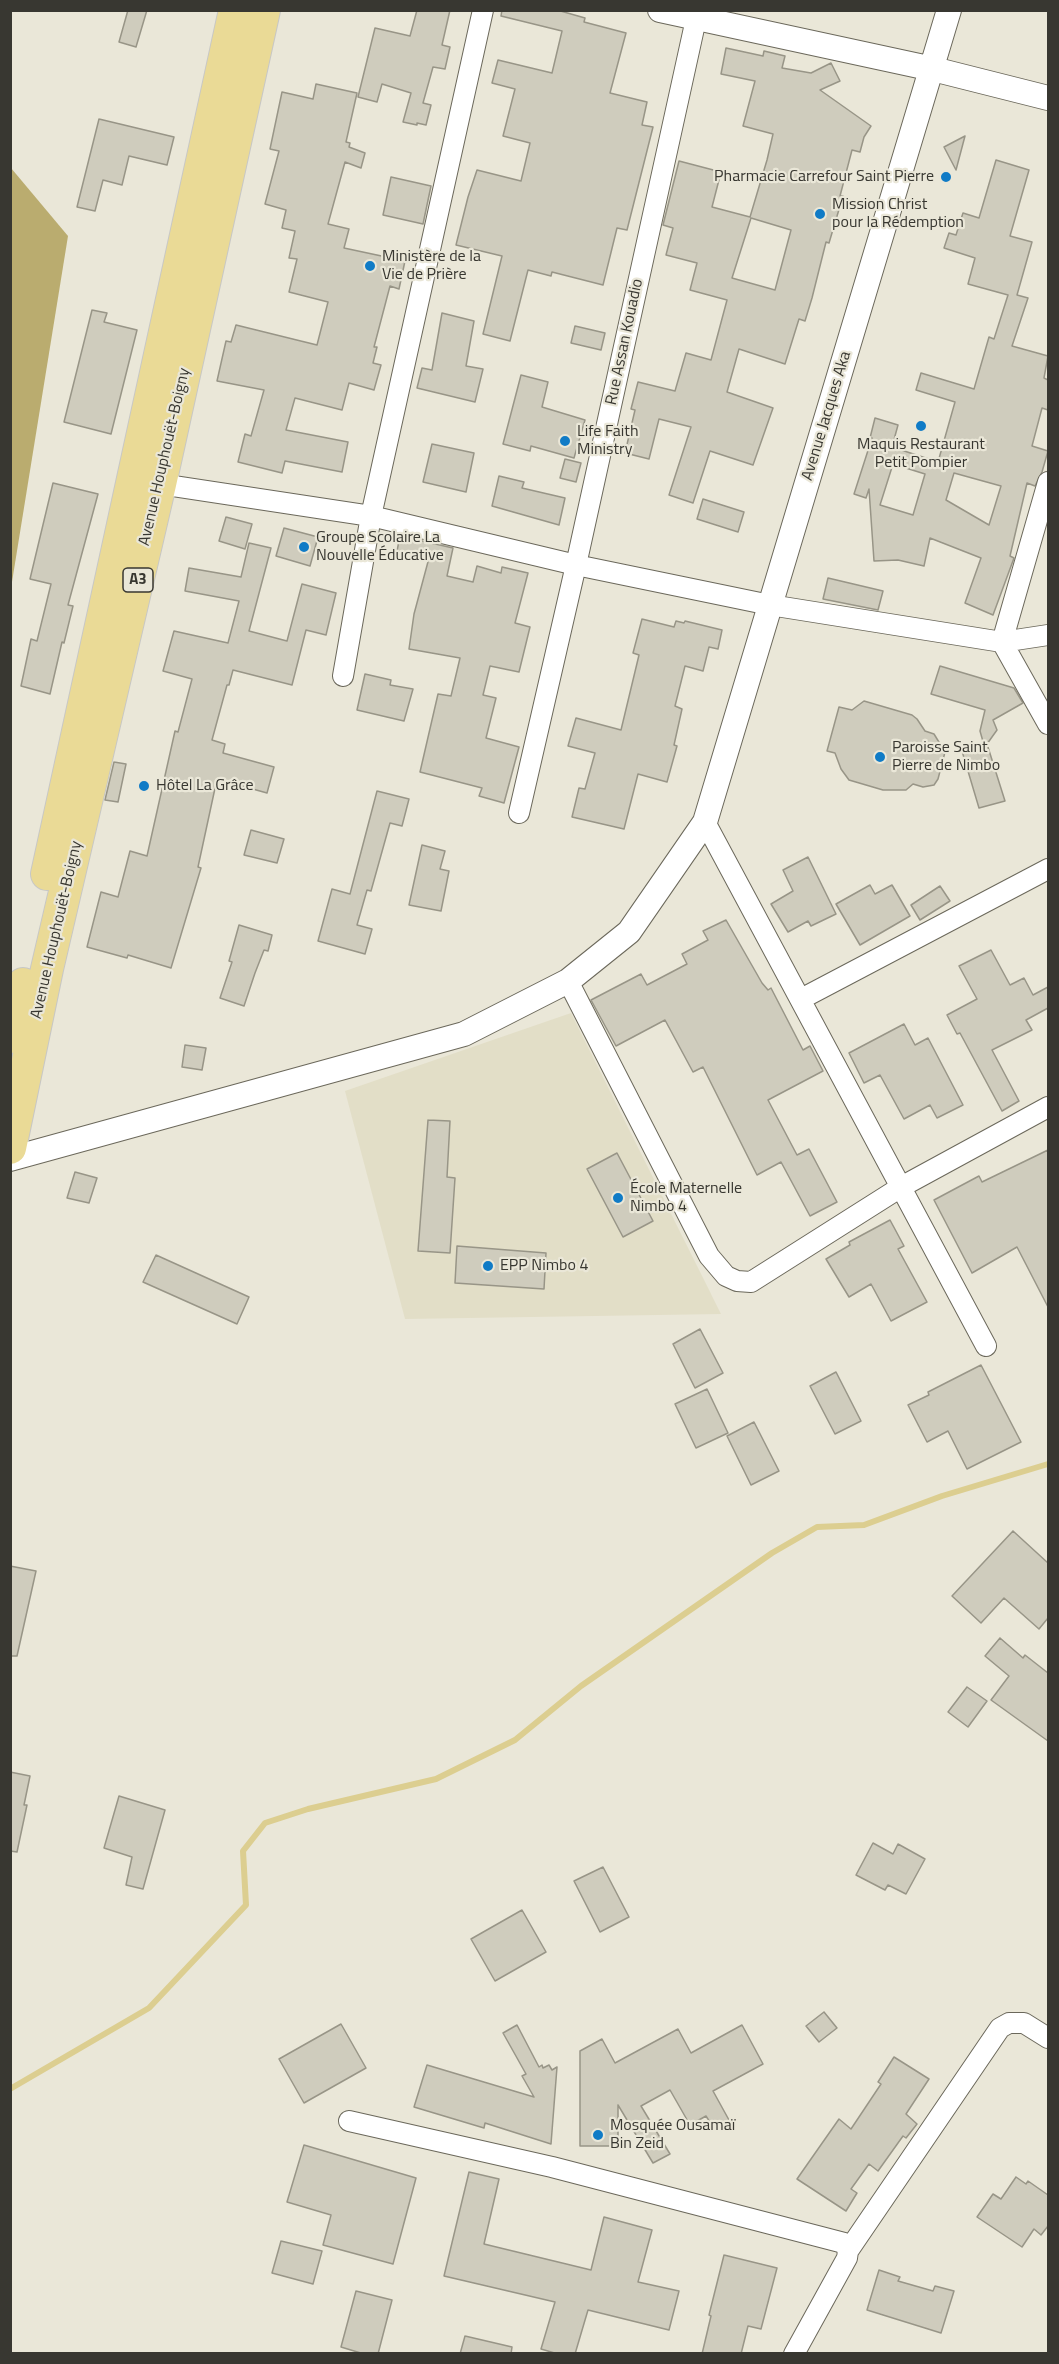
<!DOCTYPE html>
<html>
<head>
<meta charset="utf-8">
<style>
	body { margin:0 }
	#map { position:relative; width:1059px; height:2364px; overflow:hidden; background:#eae7d8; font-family:"Titillium Web",sans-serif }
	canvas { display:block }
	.frame { position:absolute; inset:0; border:12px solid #383731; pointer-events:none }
</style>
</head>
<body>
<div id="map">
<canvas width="1059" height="2364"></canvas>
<div class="frame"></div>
</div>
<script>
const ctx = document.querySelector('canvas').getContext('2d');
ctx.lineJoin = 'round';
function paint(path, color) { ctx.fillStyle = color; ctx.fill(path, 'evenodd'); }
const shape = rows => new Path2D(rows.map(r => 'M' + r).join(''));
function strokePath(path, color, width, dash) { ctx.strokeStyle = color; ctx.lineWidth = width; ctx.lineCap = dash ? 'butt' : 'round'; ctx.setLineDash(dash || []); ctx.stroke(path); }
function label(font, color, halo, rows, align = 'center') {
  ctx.font = font + ' "Titillium Web",sans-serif'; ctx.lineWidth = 4.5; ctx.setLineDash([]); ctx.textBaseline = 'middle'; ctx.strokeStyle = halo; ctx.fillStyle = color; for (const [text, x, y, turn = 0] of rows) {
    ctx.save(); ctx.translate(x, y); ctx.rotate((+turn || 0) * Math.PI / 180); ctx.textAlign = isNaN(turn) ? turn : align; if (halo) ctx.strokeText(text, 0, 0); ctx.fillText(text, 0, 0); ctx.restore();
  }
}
paint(shape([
	[571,1013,721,1314,405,1319,345,1091]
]), '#e2dec7');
paint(shape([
	[11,168,68,236,11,588]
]), '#baac6f');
strokePath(shape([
	[10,2089,149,2008,246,1905,243,1851,265,1823,308,1809,436,1779,515,1740,581,1686,772,1553,817,1527,864,1525,942,1496,1048,1464]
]), '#dcce90', 6);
const building = shape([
	[128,10,147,10,136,47,119,42,128,10],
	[417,10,450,10,442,45,450,47,445,69,433,67,423,103,431,105,426,125,417,123,417,125,403,122,411,93,382,84,377,102,358,97,375,28,410,36,417,10],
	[502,10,557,10,585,18,584,22,626,33,610,93,647,102,642,125,653,127,627,230,617,228,603,285,552,272,551,276,528,270,510,341,483,334,502,256,456,245,468,197,477,170,521,181,530,143,503,136,515,89,492,83,498,60,552,73,562,31,501,16,502,10],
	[726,48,763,56,764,51,785,56,782,68,811,73,831,63,840,81,820,90,871,126,864,137,860,152,852,150,840,196,843,196,829,243,826,242,812,298,805,321,799,319,785,364,739,349,727,392,773,408,753,465,710,451,693,503,669,495,691,427,659,419,649,459,625,453,635,410,631,409,638,382,675,391,686,353,711,360,727,300,690,290,697,263,666,255,673,228,663,225,679,161,721,172,712,207,750,217,767,160,773,134,743,126,755,81,721,74,726,48],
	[751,218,791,230,775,290,732,278,751,218],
	[316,84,357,93,346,142,350,143,349,147,365,153,361,168,345,162,328,224,349,229,344,248,405,261,399,289,390,286,374,347,377,347,373,363,381,365,374,390,349,383,342,410,295,398,286,430,348,442,342,472,285,461,282,473,238,462,245,434,251,436,264,390,217,381,226,341,231,342,236,325,317,345,328,302,289,292,297,259,289,258,295,231,282,228,286,210,265,204,279,151,270,149,282,92,313,99,316,84],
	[99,119,174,137,167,165,129,156,122,185,103,180,95,211,77,207,99,119],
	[965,136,956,170,944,147,965,136],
	[996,160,1029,170,1010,236,1032,242,1017,295,1028,298,1012,346,1048,356,1044,378,1048,380,1048,410,1042,408,1032,446,1048,451,1042,472,1035,486,1027,483,1010,556,1014,558,993,615,965,603,981,558,930,538,924,566,898,560,874,561,869,489,866,498,854,494,872,438,870,438,875,418,898,425,892,447,938,462,955,402,916,390,921,373,974,389,989,337,994,339,1008,295,968,284,975,258,944,248,949,233,956,235,963,213,979,218,996,160],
	[893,464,925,474,913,515,880,505,893,464],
	[954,473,1001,486,989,525,946,500,954,473],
	[391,177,431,186,423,224,383,215,391,177],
	[92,310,107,313,104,322,137,330,111,434,64,422,92,310],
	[442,313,474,321,466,366,483,369,475,402,417,388,422,368,432,370,442,313],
	[575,326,605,333,601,350,571,343,575,326],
	[521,375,548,382,542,407,585,420,574,458,531,446,530,451,503,444,521,375],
	[432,444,474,453,466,492,423,482,432,444],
	[565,459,581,463,576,482,560,478,565,459],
	[499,476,524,482,522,488,565,498,559,525,492,506,499,476],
	[53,483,98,494,68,605,73,606,64,643,62,642,50,694,21,686,31,639,37,641,51,584,30,579,53,483],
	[703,499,744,512,738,532,697,519,703,499],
	[226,517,252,524,245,549,219,541,226,517],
	[284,528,318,537,310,566,276,556,284,528],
	[400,536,453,548,447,576,473,582,477,566,501,573,502,567,528,573,515,623,530,627,519,672,490,666,483,695,496,698,486,738,519,747,504,803,479,796,482,788,420,772,438,694,451,696,460,658,409,649,414,614,429,558,397,551,400,536],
	[249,543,271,548,249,631,287,641,302,584,336,593,326,635,306,630,292,685,233,670,229,685,227,685,212,740,225,744,223,753,274,767,267,793,217,779,198,867,201,868,171,968,128,955,127,958,87,947,101,892,118,897,130,851,147,856,175,731,178,732,192,679,163,671,174,631,228,643,239,601,185,591,189,568,241,577,249,543],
	[828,578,883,591,878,610,823,599,828,578],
	[642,619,674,627,676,621,684,623,685,621,722,630,718,649,709,647,703,671,685,666,675,706,682,709,674,745,677,746,667,782,638,774,624,829,572,817,579,788,585,789,595,753,568,746,576,718,621,730,639,655,633,653,642,619],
	[940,666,1014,688,1023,703,993,720,997,730,987,744,1005,801,979,808,962,751,984,745,980,731,985,710,931,694,940,666],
	[365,674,391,680,390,685,413,689,404,721,357,710,365,674],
	[864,701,912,715,917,719,925,731,934,734,945,752,938,779,934,785,923,787,913,784,906,790,883,790,849,780,841,769,835,753,827,751,839,707,852,710,864,701],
	[114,762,126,764,118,802,105,800,114,762],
	[377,791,409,799,402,826,390,823,371,891,367,890,357,925,372,929,365,954,318,941,332,889,350,894,377,791],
	[251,830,284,839,277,863,244,855,251,830],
	[422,845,445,851,440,869,449,871,441,911,409,905,422,845],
	[808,857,836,914,811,926,808,921,788,932,771,904,793,891,783,870,808,857],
	[870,885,875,894,892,885,910,916,860,945,836,904,870,885],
	[940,886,950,901,920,920,911,905,940,886],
	[726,920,762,983,768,990,771,988,803,1050,810,1046,823,1071,768,1100,797,1155,809,1149,837,1202,810,1216,781,1162,757,1175,703,1067,693,1072,665,1020,616,1046,591,1000,641,974,647,985,687,964,682,954,708,940,703,931,726,920],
	[239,925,272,935,268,951,264,950,255,973,244,1006,220,998,232,962,229,961,239,925],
	[991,950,1010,985,1024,978,1033,995,1048,987,1048,1008,1026,1020,1032,1030,992,1050,1019,1101,1002,1111,960,1033,957,1034,947,1015,977,999,959,966,991,950],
	[904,1024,915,1045,928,1038,963,1105,937,1118,930,1105,904,1119,880,1075,864,1083,849,1053,904,1024],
	[185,1045,206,1048,202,1070,182,1067,185,1045],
	[428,1120,450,1121,447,1177,455,1178,450,1253,418,1251,428,1120],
	[1048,1150,1048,1307,1017,1247,972,1273,934,1200,979,1176,982,1182,1048,1150],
	[617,1153,653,1221,623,1237,587,1169,617,1153],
	[75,1172,97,1178,89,1203,67,1198,75,1172],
	[890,1220,904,1246,898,1249,927,1302,891,1321,871,1284,849,1297,826,1259,850,1245,849,1242,890,1220],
	[457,1246,546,1253,544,1289,455,1283,457,1246],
	[156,1255,249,1297,237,1324,143,1282,156,1255],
	[700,1329,723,1373,695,1388,673,1344,700,1329],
	[981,1365,1021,1442,967,1469,948,1431,927,1442,908,1405,929,1395,928,1392,981,1365],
	[836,1372,861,1421,835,1434,810,1386,836,1372],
	[707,1389,728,1433,696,1448,675,1404,707,1389],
	[754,1422,779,1471,751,1485,727,1436,754,1422],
	[1013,1531,1048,1563,1048,1618,1039,1629,1004,1598,981,1623,952,1596,1013,1531],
	[10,1566,36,1571,17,1656,10,1656,10,1566],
	[1000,1638,1023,1658,1025,1655,1048,1673,1048,1741,991,1700,1009,1676,985,1656,1000,1638],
	[967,1687,987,1701,968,1727,948,1712,967,1687],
	[10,1772,30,1776,24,1805,27,1805,17,1852,10,1851,10,1772],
	[119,1796,165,1810,143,1889,126,1885,132,1857,104,1848,119,1796],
	[873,1843,893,1854,898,1844,925,1859,906,1894,888,1885,885,1890,856,1875,873,1843],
	[603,1867,629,1917,600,1932,574,1881,603,1867],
	[522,1910,546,1952,495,1981,471,1939,522,1910],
	[824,2012,837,2028,819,2042,806,2026,824,2012],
	[341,2024,366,2068,304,2103,279,2059,341,2024],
	[517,2025,539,2067,542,2065,543,2068,549,2065,552,2070,557,2067,551,2144,485,2123,484,2128,414,2107,427,2065,534,2097,522,2076,526,2074,503,2033,517,2025],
	[742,2025,763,2064,713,2091,729,2120,714,2129,706,2116,690,2125,670,2090,641,2106,670,2154,653,2163,618,2105,618,2146,580,2146,580,2051,602,2039,615,2063,678,2029,691,2053,742,2025],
	[894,2057,929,2079,906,2114,917,2124,906,2138,903,2136,878,2171,869,2164,851,2189,857,2193,846,2211,797,2179,839,2119,851,2129,881,2084,878,2082,894,2057],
	[304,2145,416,2178,393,2264,323,2245,331,2215,287,2202,304,2145],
	[469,2172,499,2179,484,2244,591,2270,604,2217,652,2230,638,2282,679,2291,669,2330,588,2310,575,2354,558,2354,541,2349,555,2302,444,2276,469,2172],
	[1016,2177,1026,2184,1028,2181,1048,2195,1048,2226,1041,2235,1034,2229,1022,2247,977,2217,993,2194,1001,2199,1016,2177],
	[281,2241,322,2251,313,2284,272,2273,281,2241],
	[724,2255,777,2268,761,2329,748,2326,741,2354,702,2354,711,2316,709,2315,724,2255],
	[879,2270,900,2277,898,2281,933,2291,935,2286,954,2291,941,2333,867,2310,879,2270],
	[356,2291,392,2300,378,2354,364,2354,341,2347,356,2291],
	[465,2336,512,2347,511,2354,460,2354,465,2336]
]);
paint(building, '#cfccbd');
strokePath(building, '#989587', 1.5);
const minor = shape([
	[1048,482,1002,642,1048,724],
	[160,484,371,516,576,565,770,605,1002,642,1048,635],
	[343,676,371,516,483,10],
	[519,813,576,565,698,10],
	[705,822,986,1346],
	[568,981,709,1256,726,1276,737,1281,751,1282,901,1187,1048,1107],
	[801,999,1048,869],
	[349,2121,552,2167,844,2243,848,2251,847,2258,794,2354],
	[848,2251,1000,2028,1009,2023,1024,2023,1048,2038]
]);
const tertiary = shape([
	[660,10,933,69,1048,98],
	[10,1159,464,1034,568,981,629,932,705,822,949,10]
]);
const trunk = shape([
	[47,874,235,10],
	[10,1037,23,984],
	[10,1148,47,969,160,484,264,10]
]);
strokePath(minor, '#6b685b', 22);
strokePath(tertiary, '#6b685b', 26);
strokePath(trunk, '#c7c7c5', 34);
strokePath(minor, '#fff', 20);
strokePath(tertiary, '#fff', 24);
strokePath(trunk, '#eada96', 32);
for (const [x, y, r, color] of [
	[946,177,6,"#107bc6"],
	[820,214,6,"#107bc6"],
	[370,266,6,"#107bc6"],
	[921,426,6,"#107bc6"],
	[565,441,6,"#107bc6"],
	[304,547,6,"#107bc6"],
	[880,757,6,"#107bc6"],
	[144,786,6,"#107bc6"],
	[618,1198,6,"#107bc6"],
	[488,1266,6,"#107bc6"],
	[598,2135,6,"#107bc6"]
]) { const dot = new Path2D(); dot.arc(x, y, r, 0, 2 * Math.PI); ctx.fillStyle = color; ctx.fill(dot); strokePath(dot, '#eae7d8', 2); }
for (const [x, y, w] of [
	[138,580,30]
]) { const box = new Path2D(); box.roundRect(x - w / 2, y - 12, w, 24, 4.5); ctx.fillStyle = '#eae7d8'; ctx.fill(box); strokePath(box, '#383731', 1.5); }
label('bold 15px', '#383731', null, [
	["A3",138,580]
]);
label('16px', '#383731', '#eae7d8', [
	["Pharmacie Carrefour Saint Pierre",934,177,"right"],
	["Mission Christ",832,205],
	["pour la Rédemption",832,223],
	["Ministère de la",382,257],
	["Vie de Prière",382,275],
	["Life Faith",577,432],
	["Ministry",577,450],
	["Maquis Restaurant",921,445,"center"],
	["Petit Pompier",921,463,"center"],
	["Groupe Scolaire La",316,538],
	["Nouvelle Éducative",316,556],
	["Paroisse Saint",892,748],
	["Pierre de Nimbo",892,766],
	["Hôtel La Grâce",156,786],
	["École Maternelle",630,1189],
	["Nimbo 4",630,1207],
	["EPP Nimbo 4",500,1266],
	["Mosquée Ousamaï",610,2126],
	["Bin Zeid",610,2144]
], 'left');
label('16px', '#383731', '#eae7d8', [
	["Rue Assan Kouadio",625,342,-78],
	["Avenue Jacques Aka",827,416,-73],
	["Avenue Houphouët-Boigny",165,457,-77],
	["Avenue Houphouët-Boigny",57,930,-77]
]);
</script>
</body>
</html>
